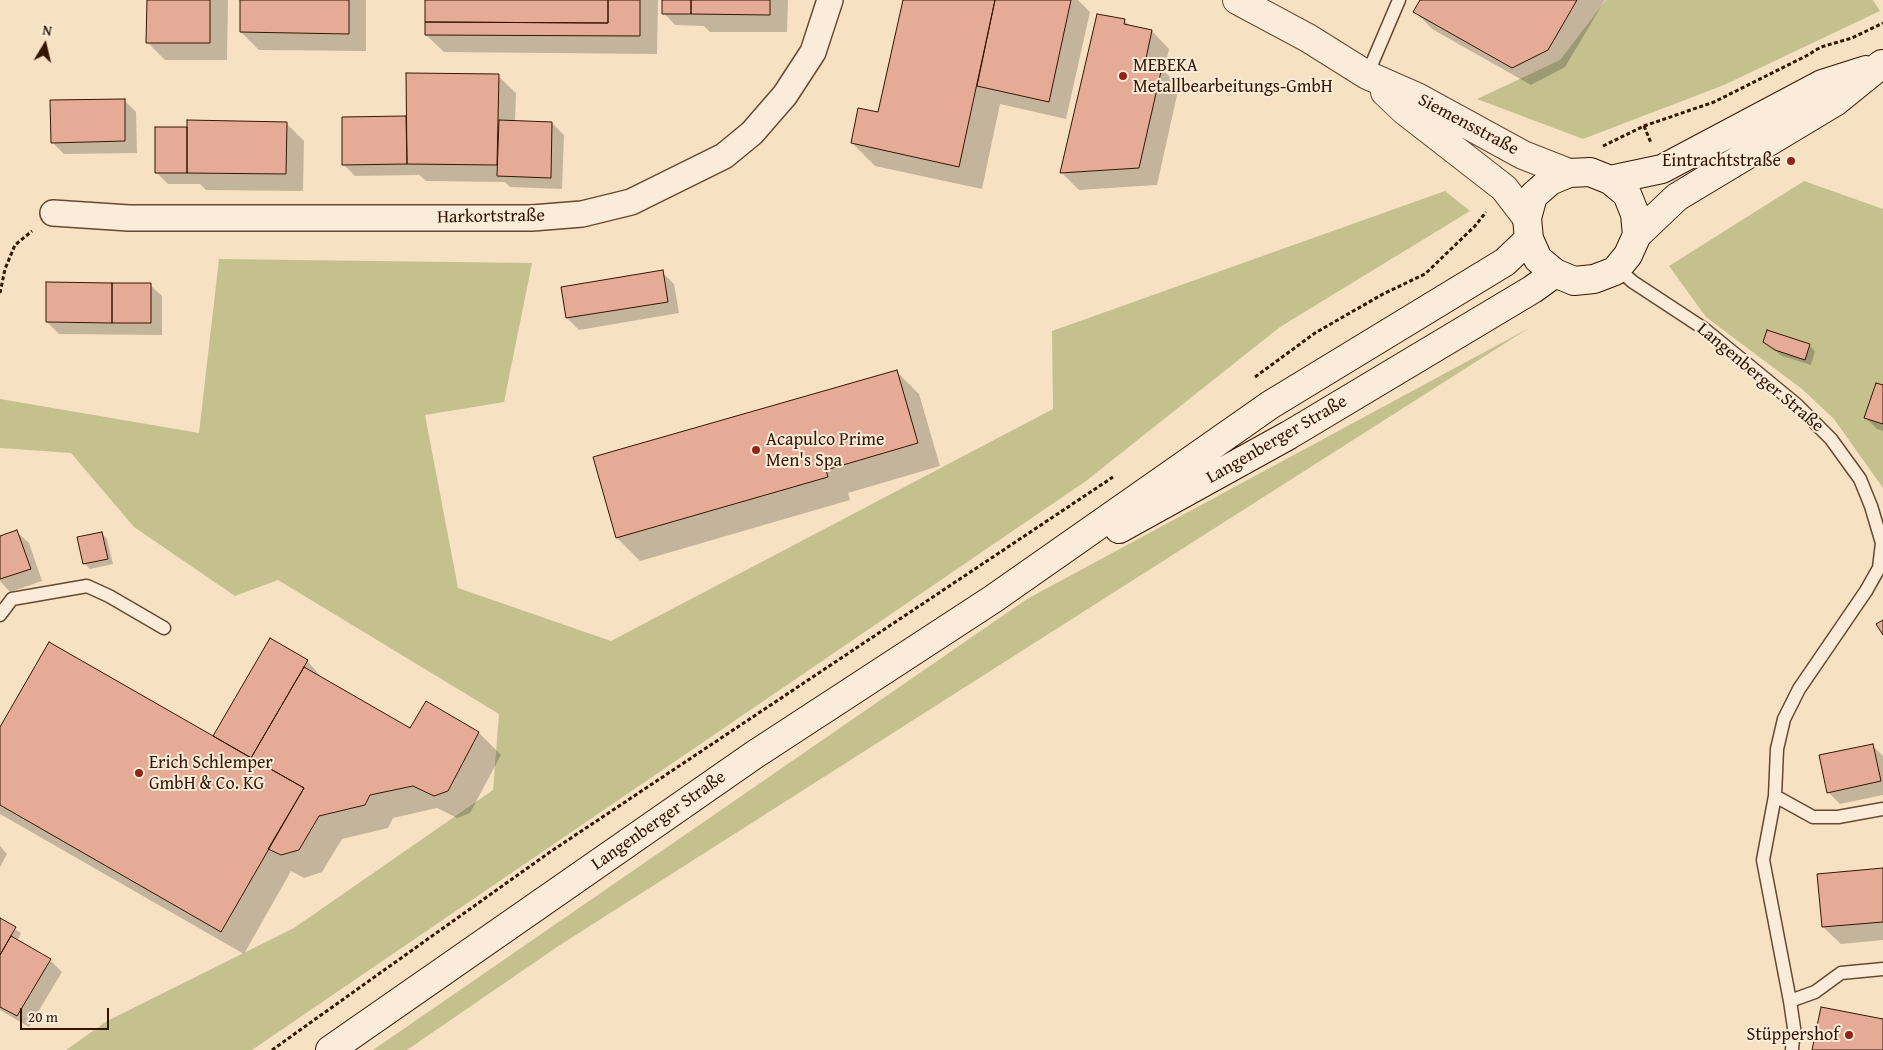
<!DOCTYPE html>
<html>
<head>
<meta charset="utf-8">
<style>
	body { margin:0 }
	#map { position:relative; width:1883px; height:1050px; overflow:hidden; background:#f7e1c3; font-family:"Gentium Book Plus",serif }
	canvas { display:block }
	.north { position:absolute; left:20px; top:20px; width:50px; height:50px; -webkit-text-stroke:4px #faecd8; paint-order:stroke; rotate:9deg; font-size:14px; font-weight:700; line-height:20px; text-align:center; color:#341600 }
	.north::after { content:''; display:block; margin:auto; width:18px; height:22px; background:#341600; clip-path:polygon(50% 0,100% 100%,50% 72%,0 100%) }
	.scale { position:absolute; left:20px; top:1008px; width:89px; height:22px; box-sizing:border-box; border:2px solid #341600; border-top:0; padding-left:6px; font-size:15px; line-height:18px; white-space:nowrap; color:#341600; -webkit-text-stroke:4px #faecd8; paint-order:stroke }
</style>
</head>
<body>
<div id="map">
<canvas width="1883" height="1050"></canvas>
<div class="north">N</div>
<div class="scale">20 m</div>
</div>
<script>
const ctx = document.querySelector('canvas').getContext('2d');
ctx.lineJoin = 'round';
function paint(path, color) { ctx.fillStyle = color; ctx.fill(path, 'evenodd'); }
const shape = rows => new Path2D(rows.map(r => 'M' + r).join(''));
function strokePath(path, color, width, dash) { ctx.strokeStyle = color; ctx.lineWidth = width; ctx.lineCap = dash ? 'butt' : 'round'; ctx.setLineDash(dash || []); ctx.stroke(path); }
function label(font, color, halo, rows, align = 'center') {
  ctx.font = font + ' "Gentium Book Plus",serif'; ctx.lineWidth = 4; ctx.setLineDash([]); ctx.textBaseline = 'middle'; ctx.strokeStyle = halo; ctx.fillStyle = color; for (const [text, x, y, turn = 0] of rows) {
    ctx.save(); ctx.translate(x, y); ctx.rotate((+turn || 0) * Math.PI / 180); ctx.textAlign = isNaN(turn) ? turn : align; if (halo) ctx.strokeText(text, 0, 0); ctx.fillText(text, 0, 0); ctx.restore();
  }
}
paint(shape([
	[1606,0,1873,0,1880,11,1724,85,1583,139,1477,99,1560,60],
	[1804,181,1883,209,1883,488,1834,419,1802,389,1706,317,1669,266],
	[1445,191,1470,211,1280,327,1086,481,252,1050,66,1050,107,1021,294,928,493,790,499,714,278,580,235,596,134,527,71,453,0,448,0,399,199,433,219,259,532,263,504,402,425,415,458,588,611,641,1053,409,1052,331],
	[1529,328,560,945,407,1050,373,1050,1027,599]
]), '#c4c18f');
paint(shape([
	[148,0,228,0,227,60,165,60,147,42],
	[241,0,366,0,366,51,259,50,241,32],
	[426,0,658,0,657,54,444,52,426,35],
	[664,0,788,0,787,32,710,32,704,26,675,25,664,13],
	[904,0,1078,0,1090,12,1066,119,1000,104,982,189,875,166,852,143,879,114],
	[1421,0,1605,0,1565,67,1531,85,1432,29,1415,11],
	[1098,15,1124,20,1130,26,1152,31,1169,49,1164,71,1179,86,1157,185,1079,190,1062,173],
	[498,76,516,93,515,121,552,123,564,135,562,189,510,187,505,182,426,181,418,174,418,175,355,176,343,164,406,117,407,119],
	[124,100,136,112,137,153,64,154,52,142],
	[286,123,304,141,303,191,206,190,200,184,168,184,156,172],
	[662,272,674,284,679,313,579,330,567,318],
	[150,285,162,296,162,335,59,334,47,322],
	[1767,332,1810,346,1815,351,1811,365,1782,356,1770,347,1764,342],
	[896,371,919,394,940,466,848,493,850,500,640,561,617,538,594,458],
	[1883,387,1883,431,1877,429,1866,418],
	[17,532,29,543,42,581,10,592,0,581,0,537],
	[102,533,107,539,113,564,90,569,84,563],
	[307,661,324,680,410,729,479,733,501,755,470,813,457,818,437,808,393,818,388,828,342,839,322,872,304,878,291,871,244,954,0,814,0,729,218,741],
	[1873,746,1883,756,1883,795,1840,804,1828,792],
	[0,846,7,854,0,867],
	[1883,870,1883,940,1841,944,1823,927],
	[0,919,21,933,17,941,50,960,62,972,29,1027,0,1010]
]), '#0003');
const building = shape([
	[147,0,210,0,210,43,146,43,147,0],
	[240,0,349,0,349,34,240,32,240,0],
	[425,0,608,0,608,23,425,22,425,0],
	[608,0,640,0,640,36,425,35,425,22,608,23,608,0],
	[662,0,691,0,691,14,662,14,662,0],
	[691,0,770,0,770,15,691,14,691,0],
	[903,0,995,0,959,167,851,143,858,108,878,112,903,0],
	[995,0,1071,0,1049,102,977,86,995,0],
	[1420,0,1577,0,1548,50,1512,68,1413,12,1420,0],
	[1097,14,1125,19,1124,24,1152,30,1145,63,1162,67,1139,168,1060,173,1097,14],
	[406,73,499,74,497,165,407,164,406,73],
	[125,99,125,141,51,143,50,100,125,99],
	[406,116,407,164,342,165,342,117,406,116],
	[187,120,287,122,286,174,187,173,187,120],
	[499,120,552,122,551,178,497,176,499,120],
	[155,127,187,127,187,173,155,173,155,127],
	[663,270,668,302,566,318,561,287,663,270],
	[46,282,112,283,112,323,46,322,46,282],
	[112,283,151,283,151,323,112,323,112,283],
	[1767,330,1810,344,1805,360,1775,350,1763,342,1767,330],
	[897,370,918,443,826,470,828,477,616,538,593,457,897,370],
	[1876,383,1883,385,1883,424,1864,418,1876,383],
	[17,530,31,569,0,579,0,536,17,530],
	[102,532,108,559,83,564,77,537,102,532],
	[1883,620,1883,635,1876,624,1883,620],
	[270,638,308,660,251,758,213,736,270,638],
	[49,642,304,788,221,932,0,805,0,727,49,642],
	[304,667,410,728,426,701,479,732,448,791,434,796,413,786,370,795,365,805,319,816,299,850,281,855,268,849,304,788,251,758,304,667],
	[1873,744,1881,781,1827,793,1819,755,1873,744],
	[1883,868,1883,922,1822,927,1817,874,1883,868],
	[0,918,16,927,0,955,0,918],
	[11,936,51,959,17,1016,0,1007,0,955,11,936],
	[1821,1007,1883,1019,1883,1050,1812,1050,1821,1007]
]);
paint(building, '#e5ab97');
strokePath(building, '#341600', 1);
const service = shape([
	[1367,75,1399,0],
	[1617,268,1633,282,1703,328,1757,372,1797,405,1831,439,1860,479,1871,506,1882,543,1879,568,1866,591,1799,689,1784,719,1777,749,1775,796,1763,860,1790,1001,1794,1028,1792,1050],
	[0,615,12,599,87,586,109,596,164,628],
	[1775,796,1813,817,1838,817,1883,809],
	[1790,1001,1815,992,1841,973,1883,969]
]);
const minor = shape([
	[53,213,129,218,532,218,582,214,631,202,724,156,752,133,785,95,813,52,830,0]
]);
const tertiary = shape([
	[1237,0,1308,38,1367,75,1417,97,1523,155,1569,173],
	[1385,92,1405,111,1504,188,1527,218]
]);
const secondary = shape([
	[1590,172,1610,180,1627,194,1635,214,1637,235,1628,255,1615,271,1594,279,1574,281,1555,273,1538,259,1529,239,1527,218,1533,196,1550,181,1569,173,1590,172],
	[1610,180,1662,169,1822,84,1866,70],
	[1637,235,1677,197,1835,102,1882,64],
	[1119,529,1289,435,1533,289,1555,273],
	[330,1050,754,755,993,599,1270,405,1505,262,1529,239]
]);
strokePath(service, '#654931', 15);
strokePath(minor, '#654931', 28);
strokePath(tertiary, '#654931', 30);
strokePath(secondary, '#341600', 30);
strokePath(shape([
	[1644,126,1651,143],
	[1603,146,1644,126,1714,102,1806,56,1821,47,1852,38,1883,23],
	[0,293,5,269,15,245,32,231],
	[1255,377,1315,333,1383,294,1425,274,1475,226,1486,212],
	[272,1050,550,852,1113,477]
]), '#341600', 3, [4, 2.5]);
strokePath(service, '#faecd8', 12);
strokePath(minor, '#faecd8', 25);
strokePath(tertiary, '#faecd8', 28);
strokePath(secondary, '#faecd8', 28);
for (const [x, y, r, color] of [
	[1123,76,5,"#8f2418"],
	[1791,161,5,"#8f2418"],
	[756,450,5,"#8f2418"],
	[139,773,5,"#8f2418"],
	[1849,1035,5,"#8f2418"]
]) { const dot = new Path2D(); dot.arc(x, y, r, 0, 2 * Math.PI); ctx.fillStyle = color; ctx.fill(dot); strokePath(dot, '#faecd8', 2); }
label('18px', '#341600', '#faecd8', [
	["MEBEKA",1133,66],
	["Metallbearbeitungs-GmbH",1133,87],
	["Eintrachtstraße",1781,161,"right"],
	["Acapulco Prime",766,440],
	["Men's Spa",766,461],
	["Erich Schlemper",149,763],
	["GmbH & Co. KG",149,784],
	["Stüppershof",1839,1035,"right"]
], 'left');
label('18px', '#341600', '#faecd8', [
	["Siemensstraße",1468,125,28],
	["Harkortstraße",491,217,-1],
	["Langenberger Straße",1760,378,40],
	["Langenberger Straße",1277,440,-30],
	["Langenberger Straße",659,821,-35]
]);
</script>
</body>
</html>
